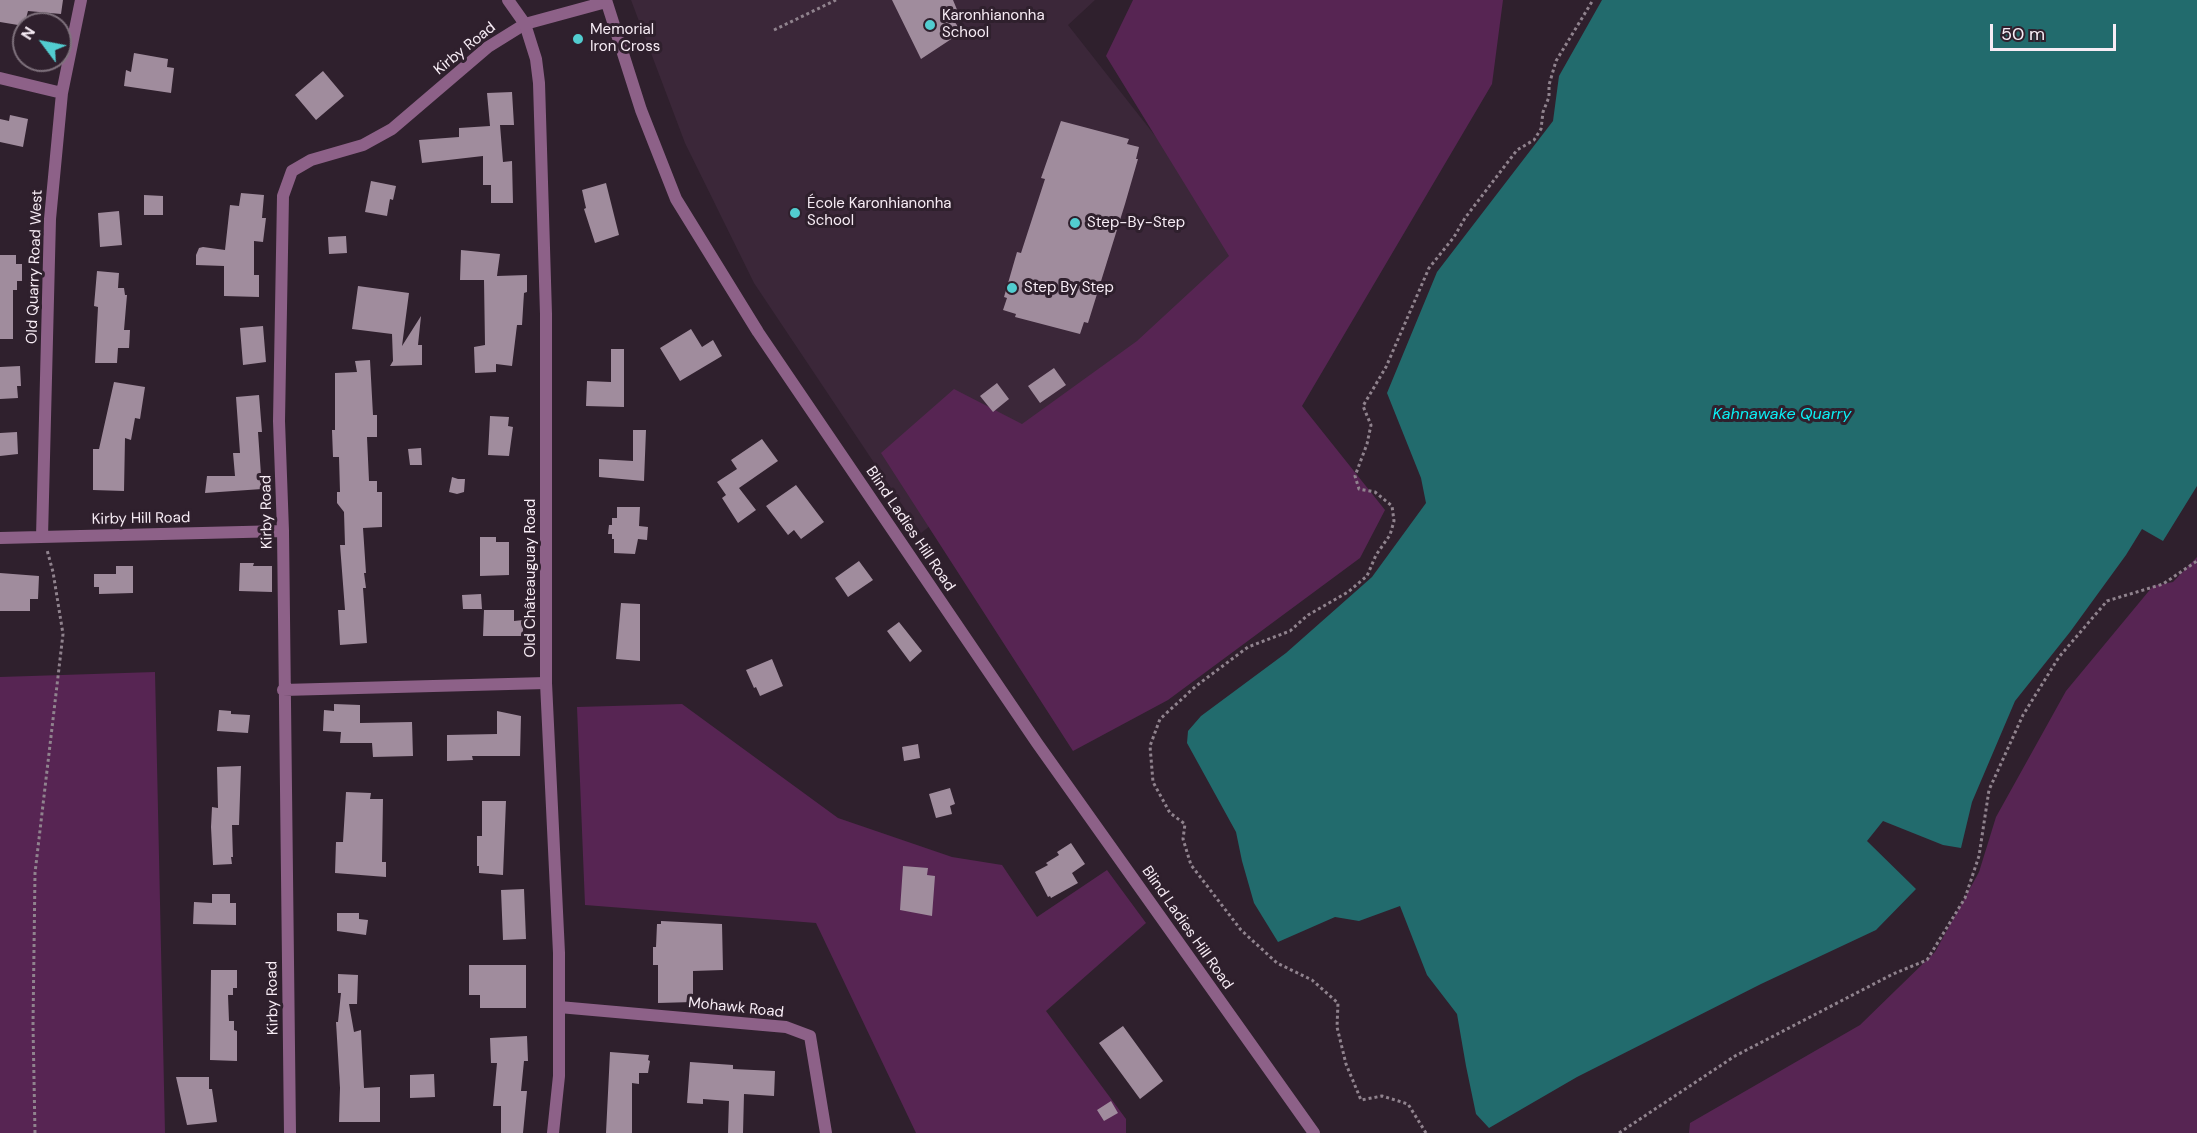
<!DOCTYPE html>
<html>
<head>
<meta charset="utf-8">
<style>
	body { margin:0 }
	#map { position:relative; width:2197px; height:1133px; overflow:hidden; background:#2f202d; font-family:"DM Sans",sans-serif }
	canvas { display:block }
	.north { position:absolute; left:12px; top:12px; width:60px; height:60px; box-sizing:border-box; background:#2f202d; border:2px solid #7f727d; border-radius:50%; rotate:302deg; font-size:16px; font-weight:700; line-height:24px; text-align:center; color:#f7ecf5 }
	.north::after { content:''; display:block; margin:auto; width:21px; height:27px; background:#52cdd0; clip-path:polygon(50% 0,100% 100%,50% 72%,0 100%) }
	.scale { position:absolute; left:1990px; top:24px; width:126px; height:27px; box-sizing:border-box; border:3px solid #f7ecf5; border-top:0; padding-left:8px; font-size:18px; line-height:21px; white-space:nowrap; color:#f7ecf5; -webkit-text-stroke:4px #2f202d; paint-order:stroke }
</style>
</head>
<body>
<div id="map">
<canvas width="2197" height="1133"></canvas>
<div class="north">N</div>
<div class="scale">50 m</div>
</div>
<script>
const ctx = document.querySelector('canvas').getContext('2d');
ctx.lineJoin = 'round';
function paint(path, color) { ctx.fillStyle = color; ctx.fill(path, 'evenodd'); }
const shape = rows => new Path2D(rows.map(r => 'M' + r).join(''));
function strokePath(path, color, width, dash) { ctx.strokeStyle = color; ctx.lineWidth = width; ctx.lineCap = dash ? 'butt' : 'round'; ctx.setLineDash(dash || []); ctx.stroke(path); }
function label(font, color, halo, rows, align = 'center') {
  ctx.font = font + ' "DM Sans",sans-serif'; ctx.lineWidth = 6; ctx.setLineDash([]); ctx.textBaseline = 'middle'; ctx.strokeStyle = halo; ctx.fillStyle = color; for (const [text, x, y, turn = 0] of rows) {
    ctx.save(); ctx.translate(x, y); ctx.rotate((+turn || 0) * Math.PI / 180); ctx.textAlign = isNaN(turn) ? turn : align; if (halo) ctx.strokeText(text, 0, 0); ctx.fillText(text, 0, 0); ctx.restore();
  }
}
paint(shape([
	[631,0,1095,0,1068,25,1259,268,921,533,754,283,685,143]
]), '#3b2739');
paint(shape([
	[1133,0,1503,0,1492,84,1302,406,1385,510,1360,558,1168,700,1073,751,881,453,954,389,1022,424,1137,341,1229,256,1106,56],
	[2197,557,2197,1133,1689,1133,1690,1123,1860,1025,1935,952,1979,872,1996,817,2066,691,2153,586,2173,582],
	[155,672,165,1133,0,1133,0,677],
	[682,704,838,818,952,857,1002,865,1037,917,1107,870,1146,923,1046,1011,1126,1119,1126,1133,916,1133,816,923,585,905,577,707]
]), '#572553');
paint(shape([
	[1602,0,2197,0,2197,486,2163,541,2142,529,2126,555,2070,632,2015,701,1972,802,1961,848,1943,845,1883,821,1867,841,1916,889,1876,930,1761,984,1577,1077,1489,1128,1476,1114,1466,1066,1457,1014,1427,975,1400,906,1359,921,1335,917,1278,942,1254,903,1242,861,1236,832,1187,743,1188,731,1201,716,1286,653,1372,577,1426,503,1421,478,1387,393,1437,272,1553,121,1559,76]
]), '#226b6d');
paint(shape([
	[0,0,63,0,61,14,28,11,24,26,0,22],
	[892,0,953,0,958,12,951,17,962,32,921,59],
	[134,53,168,59,167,67,174,68,171,93,124,86,126,70,131,72],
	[323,71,344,96,316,120,295,95],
	[512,92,514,125,500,125,503,162,512,161,513,203,491,203,491,185,483,185,483,156,422,163,419,140,459,137,459,128,490,126,487,93],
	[10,115,28,119,23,147,0,142,0,119,9,121],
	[1061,121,1129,139,1127,144,1139,147,1136,159,1138,159,1125,204,1088,323,1084,322,1080,334,1015,317,1016,314,1003,310,1007,298,1004,297,1017,252,1021,253,1045,179,1041,178],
	[371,181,396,186,393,200,390,199,387,216,365,212],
	[606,183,619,235,595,243,584,209,586,208,582,190],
	[241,193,264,195,262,218,266,218,263,242,254,241,254,275,259,275,259,297,224,296,224,266,196,265,196,255,199,248,203,247,225,250,230,205,239,206],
	[144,195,163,196,163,215,144,215],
	[119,211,122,245,100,247,98,213],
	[346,236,347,253,329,254,328,237],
	[461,250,500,254,497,276,527,275,527,292,524,293,522,325,517,325,512,366,496,364,496,372,475,373,474,347,485,345,484,280,460,280],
	[0,255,16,255,16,264,22,264,22,281,17,281,17,290,13,290,13,339,0,339],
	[97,271,119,273,118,288,124,288,125,295,127,295,124,330,130,330,129,348,118,348,117,363,95,363,98,307,94,306],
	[358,286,409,293,402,346,421,316,418,345,422,345,422,365,390,366,393,361,392,334,352,329],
	[263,326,266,362,243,365,240,328],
	[691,329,702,347,713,340,722,356,680,381,660,348],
	[611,349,624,349,624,407,586,406,587,381,611,382],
	[370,360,373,415,377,415,377,437,367,437,369,481,377,481,377,492,382,492,382,527,363,528,366,573,364,573,366,588,363,588,367,643,340,645,338,610,345,610,340,545,345,545,344,512,337,503,337,492,340,492,339,457,333,457,332,430,335,430,335,373,357,372,355,361],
	[20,366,21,386,17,386,18,398,0,399,0,367],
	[1054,368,1066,385,1040,403,1028,386],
	[114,382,145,387,140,419,135,418,131,440,125,438,124,491,93,490,93,449,99,449],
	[997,383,1009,399,993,412,980,396],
	[259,395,262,432,258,432,262,489,205,493,207,476,235,476,233,453,240,453,236,397],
	[490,416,509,417,508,426,513,427,509,456,488,455],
	[633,430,646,430,644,481,599,477,599,459,633,461],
	[17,432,18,454,0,456,0,433],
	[762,439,778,461,739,488,756,510,738,523,722,498,726,495,717,482,737,469,731,460],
	[421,448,422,465,410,465,408,449],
	[452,477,458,479,465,479,464,492,457,494,449,492],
	[796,485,824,522,801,539,794,530,788,535,766,506],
	[617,507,640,507,639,526,648,527,647,540,638,539,635,554,614,553,614,539,612,539,612,534,608,534,609,525,612,525,612,518,617,518],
	[480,537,496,537,496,542,509,542,509,575,480,576],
	[859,561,873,580,848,597,835,578],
	[240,563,254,563,253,566,272,566,272,592,239,591],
	[116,566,133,566,133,593,99,594,99,587,94,587,94,574,116,574],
	[0,573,39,576,38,599,30,599,30,611,0,611],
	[481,594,482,609,463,609,462,595],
	[621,603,640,604,640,661,616,659],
	[484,610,514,610,514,621,523,620,523,636,483,636],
	[899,622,922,651,910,662,887,631],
	[772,659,783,686,760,696,756,687,754,688,746,670],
	[334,704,360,705,360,723,412,722,413,756,373,757,372,743,340,743,341,732,323,731,324,710,334,711],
	[219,710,231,711,231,714,250,715,248,733,217,731],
	[497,711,521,716,520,756,472,756,473,760,447,761,447,735,497,734],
	[918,744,920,758,904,761,902,747],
	[241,766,239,825,232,825,233,857,231,857,232,864,213,865,211,827,212,807,218,808,217,767],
	[950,788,955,804,950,806,952,814,936,818,929,794],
	[346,792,371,793,370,799,383,799,382,862,386,862,386,877,335,873,336,842,343,842],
	[482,801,506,801,503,875,479,873,479,866,477,866,477,836,482,836],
	[1071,843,1085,864,1072,873,1078,883,1051,898,1050,896,1048,897,1035,872,1048,865,1046,863,1059,855,1057,852],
	[903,866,928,868,927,875,935,876,932,916,900,910],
	[524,889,526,939,503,940,501,890],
	[212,894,230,894,230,903,236,903,236,925,193,924,194,902,212,903],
	[337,913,359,913,359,919,368,920,366,935,337,931],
	[661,921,722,924,723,970,693,971,693,1002,658,1003,658,965,653,965,653,947,656,947,657,924,661,924],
	[469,965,526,965,526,1008,480,1008,480,995,469,995],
	[211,970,237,970,237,988,233,988,233,995,228,995,229,1021,234,1021,234,1030,237,1031,237,1061,210,1060],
	[338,974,358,975,357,1004,349,1004,354,1032,361,1030,364,1088,380,1087,380,1122,339,1122,340,1088,336,1022,338,1022,341,993,338,993],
	[1123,1026,1163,1081,1140,1099,1099,1043],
	[527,1036,528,1061,524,1061,521,1091,527,1091,523,1133,501,1133,501,1106,493,1106,497,1063,491,1063,490,1038],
	[610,1052,649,1055,648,1060,650,1061,648,1073,639,1073,639,1084,632,1083,632,1133,606,1133],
	[690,1062,733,1065,733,1069,775,1071,774,1096,744,1094,743,1133,728,1133,729,1101,703,1099,703,1104,687,1103],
	[434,1074,435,1097,410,1098,410,1075],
	[176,1077,209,1077,209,1089,212,1089,217,1122,187,1125],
	[1111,1101,1118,1113,1104,1121,1097,1110]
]), '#a08c9d');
strokePath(shape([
	[774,30,836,0],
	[35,1133,33,1025,35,873,63,634,53,572,47,550],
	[1426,1133,1408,1104,1382,1096,1361,1100,1346,1064,1337,1027,1338,1003,1312,980,1277,963,1241,930,1191,865,1183,839,1185,824,1170,813,1153,782,1150,746,1160,719,1196,686,1248,647,1290,631,1308,615,1348,592,1367,576,1376,555,1390,535,1394,521,1392,506,1375,492,1359,489,1355,476,1367,444,1371,425,1363,406,1386,367,1429,268,1454,237,1465,218,1517,150,1534,140,1541,129,1543,112,1549,97,1549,85,1556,61,1593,0],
	[1619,1133,1735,1056,1893,974,1927,960,1965,898,1979,856,1989,790,2023,715,2059,657,2107,601,2163,584,2197,561]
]), '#90838e', 3, [3, 3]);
strokePath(shape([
	[0,78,62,93],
	[42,537,50,219,62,93,81,0],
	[0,538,283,531],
	[283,690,546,683],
	[559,1007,786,1027,810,1036,826,1133],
	[290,1133,283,531,279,421,283,196,292,171,311,160,363,145,392,129,488,47,525,24]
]), '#8d6188', 12);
strokePath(shape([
	[508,0,525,24,536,59,539,83,546,314,546,683,559,953,559,1076,553,1133],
	[606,0,641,110,676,199,758,332,1037,743,1314,1133],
	[525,24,606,2]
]), '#8d6188', 12);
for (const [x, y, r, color] of [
	[930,25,6,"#52cdd0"],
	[578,39,6,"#52cdd0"],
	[795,213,6,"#52cdd0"],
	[1075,223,6,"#52cdd0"],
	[1012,288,6,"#52cdd0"]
]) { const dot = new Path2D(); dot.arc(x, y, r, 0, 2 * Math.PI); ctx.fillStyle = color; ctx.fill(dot); strokePath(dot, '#2f202d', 2); }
label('15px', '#f7ecf5', '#2f202d', [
	["Karonhianonha",942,16],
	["School",942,33],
	["Memorial",590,30],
	["Iron Cross",590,47],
	["École Karonhianonha",807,204],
	["School",807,221],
	["Step-By-Step",1087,223],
	["Step By Step",1024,288]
], 'left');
label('15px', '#f7ecf5', '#2f202d', [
	["Kirby Road",465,49,-39],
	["Old Quarry Road West",35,267,-88],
	["Kirby Road",267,512,-91],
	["Kirby Hill Road",141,519,-1],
	["Blind Ladies Hill Road",910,529,56],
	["Old Châteauguay Road",531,578,-90],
	["Blind Ladies Hill Road",1187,928,55],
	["Kirby Road",273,998,-91],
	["Mohawk Road",736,1008,6]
]);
label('italic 16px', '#0af1f6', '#2f202d', [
	["Kahnawake Quarry",1782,415]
]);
</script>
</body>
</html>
